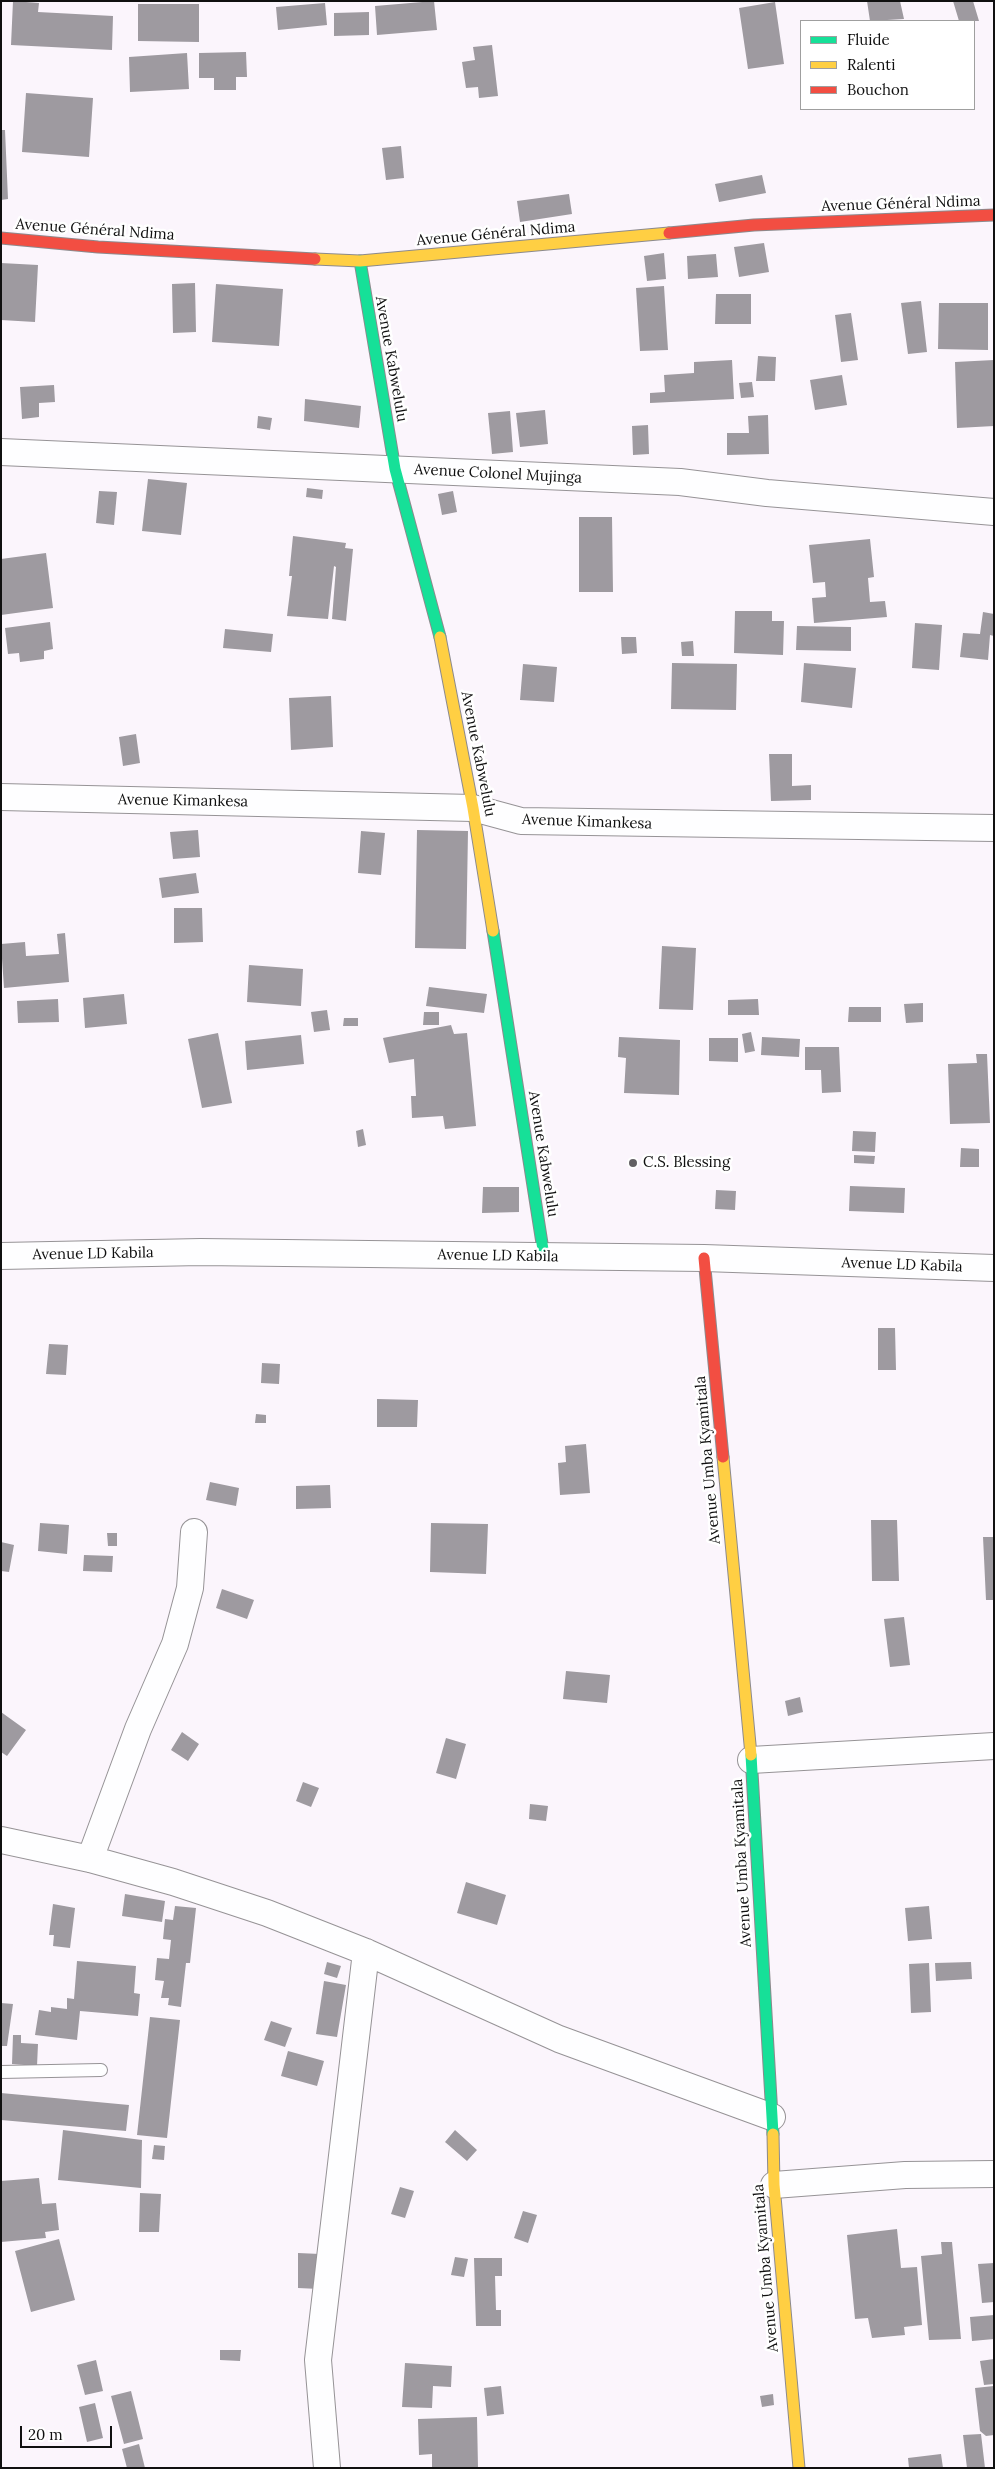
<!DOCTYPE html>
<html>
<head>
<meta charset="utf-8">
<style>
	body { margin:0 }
	#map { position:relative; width:995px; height:2469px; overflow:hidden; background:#fbf5fc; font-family:Lora,serif }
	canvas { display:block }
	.frame { position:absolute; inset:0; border:2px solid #101010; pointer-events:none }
	.legend { position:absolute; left:800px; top:20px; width:175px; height:90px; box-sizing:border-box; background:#fff; border:1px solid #9f9f9f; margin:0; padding:6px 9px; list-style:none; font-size:15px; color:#101010 }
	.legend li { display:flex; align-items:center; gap:10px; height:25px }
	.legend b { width:25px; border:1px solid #9f9f9f }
	.scale { position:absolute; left:20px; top:2426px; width:92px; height:22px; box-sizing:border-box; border:2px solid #101010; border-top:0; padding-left:6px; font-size:15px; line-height:18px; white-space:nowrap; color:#101010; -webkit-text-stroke:4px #fff; paint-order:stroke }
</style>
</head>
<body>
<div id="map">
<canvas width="995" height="2469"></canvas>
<div class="frame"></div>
<ul class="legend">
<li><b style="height:6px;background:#16e098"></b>Fluide</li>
<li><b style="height:6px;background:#ffcf43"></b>Ralenti</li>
<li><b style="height:6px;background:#f24e42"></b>Bouchon</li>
</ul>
<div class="scale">20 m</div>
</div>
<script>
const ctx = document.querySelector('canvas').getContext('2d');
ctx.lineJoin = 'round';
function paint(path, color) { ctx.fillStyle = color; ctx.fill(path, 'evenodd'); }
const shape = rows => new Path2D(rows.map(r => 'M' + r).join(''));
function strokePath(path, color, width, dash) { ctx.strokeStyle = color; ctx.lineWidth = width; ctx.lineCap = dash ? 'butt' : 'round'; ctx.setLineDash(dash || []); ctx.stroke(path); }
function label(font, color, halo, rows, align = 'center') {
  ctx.font = font + ' Lora,serif'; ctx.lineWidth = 5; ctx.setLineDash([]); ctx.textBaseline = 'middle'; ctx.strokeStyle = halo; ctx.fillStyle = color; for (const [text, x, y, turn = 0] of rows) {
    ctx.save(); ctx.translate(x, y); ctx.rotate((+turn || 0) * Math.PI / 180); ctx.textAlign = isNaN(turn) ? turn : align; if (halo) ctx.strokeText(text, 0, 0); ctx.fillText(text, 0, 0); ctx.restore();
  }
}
paint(shape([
	[13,1,39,3,38,12,113,16,112,50,11,45],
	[434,1,437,30,377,35,375,6],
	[867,1,900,1,904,19,870,21],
	[953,1,973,1,979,21,959,21],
	[775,2,784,64,748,69,739,8],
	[325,3,327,25,278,30,276,7],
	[138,4,199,4,199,42,138,41],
	[369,12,369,35,334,36,334,13],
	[492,45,498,96,479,98,478,87,466,88,462,62,475,60,473,47],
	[246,52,247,77,236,77,236,90,214,90,214,78,199,78,199,53],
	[187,53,189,89,130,92,129,57],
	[26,93,93,98,89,157,22,152],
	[1,130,5,130,8,199,1,200],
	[401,146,404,178,386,180,382,148],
	[762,175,766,193,719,202,715,184],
	[569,194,572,214,520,222,517,201],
	[764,243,769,272,739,277,734,247],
	[664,253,666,279,647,281,644,256],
	[716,254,718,277,688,279,687,256],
	[1,263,38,265,35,322,1,320],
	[195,283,196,332,173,333,172,284],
	[216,284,283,289,279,346,212,342],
	[664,286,668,350,640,351,636,288],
	[716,294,751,294,751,324,715,324],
	[921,301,927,352,908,354,901,303],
	[939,303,988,303,988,350,938,349],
	[851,313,858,360,841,362,835,315],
	[758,356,776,357,775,381,756,381],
	[732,360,734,399,650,403,650,393,665,392,664,375,694,373,694,362],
	[994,360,994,426,957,428,955,362],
	[842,375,847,405,815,410,810,380],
	[752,382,754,397,741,398,739,383],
	[54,385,55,402,39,403,39,417,22,419,20,387],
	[305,399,361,406,359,428,304,421],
	[545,410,548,444,520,447,516,413],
	[510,411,513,452,492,454,488,413],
	[768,415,769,454,727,455,727,433,749,433,748,416],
	[258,416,272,418,270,430,257,428],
	[648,425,649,454,633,455,632,426],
	[148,479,187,483,181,535,142,531],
	[307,488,323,490,322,499,306,497],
	[99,491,117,492,114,525,96,523],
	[453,491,457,512,442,515,438,494],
	[579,517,612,517,613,592,579,592],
	[293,536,346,543,345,548,353,549,346,621,332,619,336,567,334,566,328,619,287,616,292,576,289,576],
	[870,539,874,577,868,578,870,602,885,601,887,617,814,623,812,598,826,597,825,582,813,583,809,545],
	[46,553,53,608,1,615,1,559],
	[735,611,772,611,772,621,784,621,783,655,734,653],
	[983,612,994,614,994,636,990,635,988,660,960,657,963,633,980,634],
	[50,622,53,649,44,651,44,659,20,662,19,653,8,654,5,628],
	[915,623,942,625,939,670,912,668],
	[797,626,851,627,851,651,796,650],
	[225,629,273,634,271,652,223,648],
	[621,637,636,637,637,653,622,654],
	[693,641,694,656,682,656,681,642],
	[672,663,737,664,736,710,671,709],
	[804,663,856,668,852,708,801,702],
	[523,664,557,667,554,702,520,700],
	[331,696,333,747,291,750,289,698],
	[136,734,140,763,123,766,119,737],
	[769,754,792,754,792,786,811,785,811,800,771,801],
	[198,830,200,857,173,859,170,832],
	[417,830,468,831,466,949,415,948],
	[361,831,385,833,381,875,358,873],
	[196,873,199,893,162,898,159,878],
	[174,908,202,908,203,942,174,943],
	[65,933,69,982,4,988,1,944,25,942,26,956,59,954,57,934],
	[662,946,696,948,693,1010,659,1009],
	[249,965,303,969,301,1006,247,1002],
	[429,987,487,994,484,1013,426,1006],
	[124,994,127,1024,85,1028,83,998],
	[58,999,59,1022,18,1023,17,1001],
	[758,999,759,1015,728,1015,728,1000],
	[923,1003,923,1022,906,1023,904,1004],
	[849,1007,881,1007,881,1022,848,1022],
	[327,1010,330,1030,314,1032,311,1012],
	[424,1012,439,1012,439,1025,423,1025],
	[344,1018,358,1018,358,1026,343,1026],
	[451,1025,454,1034,467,1033,476,1126,445,1129,443,1116,412,1118,411,1096,416,1096,414,1059,389,1063,383,1038],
	[751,1032,755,1051,745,1053,742,1034],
	[218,1033,232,1103,202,1108,188,1039],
	[301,1035,304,1064,247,1070,245,1041],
	[619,1037,680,1040,679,1095,624,1093,626,1058,618,1057],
	[762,1037,800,1039,799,1057,761,1055],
	[709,1038,738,1038,738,1062,709,1061],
	[805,1047,839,1047,841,1092,822,1093,821,1070,805,1070],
	[976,1054,987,1054,990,1123,950,1124,948,1064,977,1063],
	[363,1129,366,1145,358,1147,356,1131],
	[853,1131,876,1132,875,1152,852,1151],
	[961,1148,979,1149,979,1167,960,1167],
	[854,1155,875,1156,874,1164,854,1163],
	[850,1186,905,1188,904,1213,849,1211],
	[483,1187,519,1187,519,1212,482,1213],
	[716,1190,736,1191,735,1210,715,1209],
	[878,1328,895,1328,896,1370,878,1370],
	[49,1344,68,1345,66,1375,46,1374],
	[262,1363,280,1364,279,1384,261,1383],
	[377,1399,418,1400,417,1427,377,1427],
	[256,1414,266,1415,266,1423,255,1423],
	[586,1444,590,1493,560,1495,558,1463,566,1462,565,1446],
	[210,1482,239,1488,236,1506,206,1500],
	[330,1485,331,1508,296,1509,296,1486],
	[871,1520,897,1520,899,1581,872,1581],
	[40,1523,69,1525,67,1554,38,1551],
	[431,1523,488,1524,486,1574,430,1572],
	[107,1533,117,1533,117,1546,108,1546],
	[983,1537,994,1537,994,1600,986,1600],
	[1,1542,14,1545,9,1572,1,1571],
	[84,1555,113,1556,112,1572,83,1571],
	[222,1589,254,1600,247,1619,216,1608],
	[904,1617,910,1665,890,1667,884,1619],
	[566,1671,610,1675,607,1703,563,1699],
	[800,1697,803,1712,788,1716,785,1701],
	[1,1712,26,1730,7,1756,1,1752],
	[182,1732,199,1744,188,1761,171,1750],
	[446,1738,466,1744,456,1779,436,1773],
	[303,1782,319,1788,311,1807,296,1801],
	[530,1804,548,1806,546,1821,529,1819],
	[466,1882,506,1895,497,1925,457,1913],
	[125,1894,165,1901,162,1922,122,1916],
	[53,1904,75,1908,70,1948,53,1946,54,1935,49,1935],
	[175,1906,196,1908,190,1963,186,1963,181,2007,168,2005,169,1998,161,1998,164,1981,155,1980,157,1958,169,1959,171,1940,163,1939,165,1919,173,1920],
	[929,1906,932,1939,908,1941,905,1908],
	[77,1961,136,1966,134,1993,140,1994,138,2016,80,2011,77,2040,35,2035,39,2010,51,2012,51,2007,67,2009,67,1998,74,1999],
	[327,1962,341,1966,337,1978,324,1974],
	[971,1962,972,1979,936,1981,935,1963],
	[929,1963,931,2012,911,2013,909,1964],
	[324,1981,346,1985,337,2037,316,2034],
	[1,2003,13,2004,7,2046,1,2046],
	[150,2017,180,2020,167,2138,137,2135],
	[271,2021,292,2028,285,2047,264,2040],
	[13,2035,21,2035,21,2043,38,2044,37,2066,12,2064],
	[288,2051,324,2061,317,2086,281,2076],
	[1,2093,129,2105,126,2131,1,2120],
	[63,2130,142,2140,141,2188,58,2180],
	[455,2130,477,2150,467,2161,445,2142],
	[154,2145,165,2146,164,2160,152,2159],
	[39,2178,42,2204,56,2203,59,2230,45,2232,46,2238,1,2242,1,2181],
	[400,2187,414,2191,405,2218,391,2214],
	[140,2193,161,2194,159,2232,139,2232],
	[523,2211,537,2215,528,2243,514,2238],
	[897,2229,901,2268,917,2267,922,2325,904,2327,905,2335,872,2338,868,2318,855,2319,847,2235],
	[59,2239,75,2300,31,2312,15,2251],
	[941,2242,952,2242,961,2339,929,2340,921,2256,942,2254],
	[298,2253,320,2254,319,2289,298,2288],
	[455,2257,468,2259,464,2277,451,2275],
	[474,2258,502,2258,502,2276,495,2276,496,2310,501,2310,501,2326,476,2326],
	[994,2263,994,2302,982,2303,978,2264],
	[994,2315,994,2339,972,2341,970,2317],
	[220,2350,241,2350,240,2361,220,2360],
	[994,2359,994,2384,984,2385,980,2361],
	[96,2360,103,2391,85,2395,77,2365],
	[405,2363,452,2366,451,2387,433,2386,432,2408,402,2407],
	[501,2386,504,2414,487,2416,484,2388],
	[994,2386,994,2435,986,2436,980,2431,975,2388],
	[131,2391,143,2439,124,2444,111,2396],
	[773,2394,774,2405,762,2407,760,2396],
	[95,2403,103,2438,87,2442,79,2407],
	[477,2417,478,2468,432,2468,432,2454,419,2455,418,2419],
	[981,2434,985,2468,967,2468,963,2435],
	[139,2444,145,2468,127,2468,122,2449],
	[941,2454,943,2468,909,2468,908,2458]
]), '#9e9aa0');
const lane = shape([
	[1,2072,101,2070]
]);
const street = shape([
	[1,452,680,482,767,493,994,512],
	[1,797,473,808,521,821,994,828],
	[1,1256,201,1252,704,1258,994,1268],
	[751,1760,994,1746],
	[1,1840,90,1859,173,1882,267,1913,366,1952,559,2039,772,2117],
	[90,1859,138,1729,175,1644,190,1588,194,1532],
	[774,2185,905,2175,994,2174],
	[327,2468,318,2360,366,1952]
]);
const fast = shape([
	[360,261,395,469,440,637],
	[493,931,544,1256],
	[751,1755,773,2134]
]);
const slow = shape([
	[315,259,360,261,669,233],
	[440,637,473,808,493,931],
	[723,1457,751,1755],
	[773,2134,774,2185,799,2468]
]);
const jam = shape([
	[669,233,754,225,994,215],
	[1,238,98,247,315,259],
	[704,1258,723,1457]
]);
strokePath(lane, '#969396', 14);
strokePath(street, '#969396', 28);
strokePath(fast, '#8c8a8d', 13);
strokePath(slow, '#8c8a8d', 13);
strokePath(jam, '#8c8a8d', 13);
strokePath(lane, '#fefeff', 12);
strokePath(street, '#fefeff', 26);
strokePath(fast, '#16e098', 11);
strokePath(slow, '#ffcf43', 11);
strokePath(jam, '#f24e42', 11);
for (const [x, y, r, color] of [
	[633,1163,5,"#626063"]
]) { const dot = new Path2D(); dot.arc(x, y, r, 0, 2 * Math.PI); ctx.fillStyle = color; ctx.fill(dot); strokePath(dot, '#fff', 2); }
label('15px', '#101010', '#fff', [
	["Avenue Général Ndima",901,204,-2],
	["Avenue Général Ndima",95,230,4],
	["Avenue Général Ndima",496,234,-5],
	["Avenue Kabwelulu",391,359,80],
	["Avenue Colonel Mujinga",498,474,3],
	["Avenue Kabwelulu",478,754,79],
	["Avenue Kimankesa",183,801,1],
	["Avenue Kimankesa",587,822,2],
	["Avenue Kabwelulu",543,1154,81],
	["Avenue LD Kabila",93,1254,-1],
	["Avenue LD Kabila",498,1256,1],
	["Avenue LD Kabila",902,1265,2],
	["Avenue Umba Kyamitala",708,1460,-95],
	["Avenue Umba Kyamitala",742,1863,-93],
	["Avenue Umba Kyamitala",766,2268,-95]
]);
label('15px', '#101010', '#fff', [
	["C.S. Blessing",643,1163]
], 'left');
</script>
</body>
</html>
